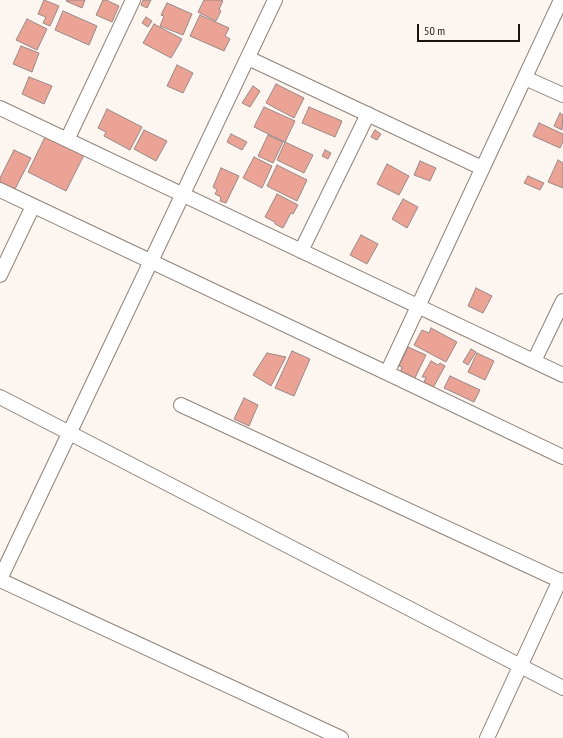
<!DOCTYPE html>
<html>
<head>
<meta charset="utf-8">
<style>
	body { margin:0 }
	#map { position:relative; width:563px; height:738px; overflow:hidden; background:#fdf5f0; font-family:"PT Sans Narrow",sans-serif }
	canvas { display:block }
	.scale { position:absolute; left:417px; top:24px; width:103px; height:18px; box-sizing:border-box; border:2px solid #181411; border-top:0; padding-left:5px; font-size:12px; line-height:14px; white-space:nowrap; color:#181411; -webkit-text-stroke:3px #fdf5f0; paint-order:stroke }
</style>
</head>
<body>
<div id="map">
<canvas width="563" height="738"></canvas>
<div class="scale">50 m</div>
</div>
<script>
const ctx = document.querySelector('canvas').getContext('2d');
ctx.lineJoin = 'round';
function paint(path, color) { ctx.fillStyle = color; ctx.fill(path, 'evenodd'); }
const shape = rows => new Path2D(rows.map(r => 'M' + r).join(''));
function strokePath(path, color, width, dash) { ctx.strokeStyle = color; ctx.lineWidth = width; ctx.lineCap = dash ? 'butt' : 'round'; ctx.setLineDash(dash || []); ctx.stroke(path); }
const building = shape([
	[44,0,59,6,50,26,43,23,46,17,38,14,44,0],
	[67,0,85,0,82,8,66,1,67,0],
	[103,0,106,0,119,6,112,22,96,15,103,0],
	[143,0,151,0,147,8,141,5,143,0],
	[204,0,220,0,223,1,219,9,221,11,216,21,198,12,204,0],
	[167,3,192,14,183,35,160,26,164,16,161,15,167,3],
	[63,11,97,26,89,45,55,30,63,11],
	[200,15,229,28,225,36,230,39,224,51,190,36,200,15],
	[146,17,152,21,148,27,142,23,146,17],
	[27,19,47,29,37,50,16,40,27,19],
	[154,24,182,39,171,58,143,43,154,24],
	[21,46,39,53,32,72,13,64,21,46],
	[177,65,193,73,183,93,167,86,177,65],
	[29,77,52,86,44,104,22,94,29,77],
	[276,84,304,98,294,118,266,103,276,84],
	[253,86,260,91,250,107,242,103,253,86],
	[264,107,295,121,285,142,254,127,264,107],
	[309,107,342,121,335,137,302,123,309,107],
	[107,109,142,127,130,150,104,136,106,132,98,128,107,109],
	[560,113,563,115,562,130,554,126,560,113],
	[539,123,563,134,563,141,560,148,533,136,539,123],
	[144,130,167,141,156,161,134,149,144,130],
	[375,130,381,134,377,140,371,137,375,130],
	[231,134,247,142,242,150,227,142,231,134],
	[46,135,85,153,66,191,28,172,46,135],
	[268,135,283,142,273,163,258,156,268,135],
	[285,142,313,155,304,173,277,160,285,142],
	[14,150,31,158,14,191,0,184,0,178,14,150],
	[325,150,331,153,328,159,322,156,325,150],
	[254,157,272,166,262,188,243,178,254,157],
	[558,160,563,163,563,188,548,182,558,160],
	[420,161,436,168,430,181,414,175,420,161],
	[387,164,409,176,399,195,377,184,387,164],
	[277,165,307,180,297,201,267,186,277,165],
	[221,168,239,176,226,203,220,201,221,197,215,194,217,190,213,187,221,168],
	[528,176,544,183,540,190,524,183,528,176],
	[277,194,298,205,293,214,291,213,283,228,275,224,275,222,265,217,277,194],
	[403,199,418,207,407,228,392,219,403,199],
	[361,235,378,244,367,264,350,255,361,235],
	[476,288,492,296,483,313,468,306,476,288],
	[431,328,457,342,446,362,414,345,422,330,429,333,431,328],
	[408,347,426,355,414,380,400,373,402,367,399,366,408,347],
	[471,349,476,352,468,365,463,362,471,349],
	[292,351,310,359,294,396,275,388,292,351],
	[267,353,286,357,271,386,253,375,267,353],
	[477,353,494,361,485,380,468,372,477,353],
	[431,361,438,365,440,363,445,366,433,388,424,383,426,377,422,377,431,361],
	[450,376,480,390,474,402,444,388,450,376],
	[244,398,258,405,249,426,234,419,244,398]
]);
paint(building, '#eaa395');
strokePath(building, '#988986', 1);
const minor = shape([
	[248,58,482,168],
	[525,78,563,95],
	[0,108,563,375],
	[67,140,133,0],
	[0,190,387,373,563,457],
	[301,251,368,114],
	[0,275,33,206],
	[534,361,563,301],
	[387,373,561,0],
	[0,397,563,688],
	[181,405,563,582],
	[0,579,275,0],
	[0,580,341,738],
	[487,738,560,580]
]);
strokePath(minor, '#8e827a', 16);
strokePath(minor, '#fff', 14);
</script>
</body>
</html>
